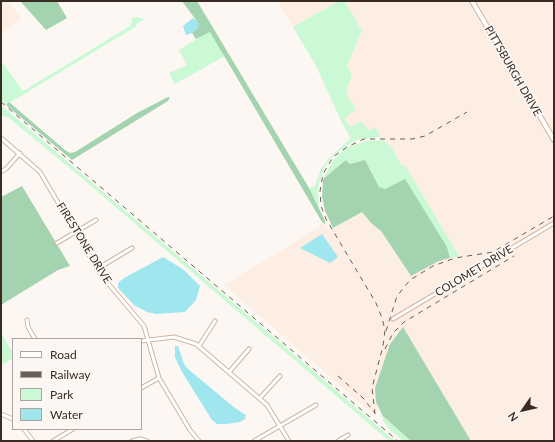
<!DOCTYPE html>
<html>
<head>
<meta charset="utf-8">
<style>
	body { margin:0 }
	#map { position:relative; width:555px; height:442px; overflow:hidden; background:#fdf7f3; font-family:Lato,sans-serif }
	canvas { display:block }
	.frame { position:absolute; inset:0; border:2px solid #372b24; pointer-events:none }
	.legend { position:absolute; left:12px; top:338px; width:130px; height:92px; box-sizing:border-box; background:#fdf7f3; border:1px solid #aea5a0; margin:0; padding:5px 7px; list-style:none; font-size:12px; color:#372b24 }
	.legend li { display:flex; align-items:center; gap:8px; height:20px }
	.legend b { width:20px; border:1px solid #aea5a0 }
	.north { position:absolute; left:503px; top:390px; width:40px; height:40px; -webkit-text-stroke:3px #fdf7f3; paint-order:stroke; rotate:236deg; font-size:11px; font-weight:700; line-height:16px; text-align:center; color:#372b24 }
	.north::after { content:''; display:block; margin:auto; width:14px; height:18px; background:#372b24; clip-path:polygon(50% 0,100% 100%,50% 72%,0 100%) }
</style>
</head>
<body>
<div id="map">
<canvas width="555" height="442"></canvas>
<div class="frame"></div>
<ul class="legend">
<li><b style="height:5px;background:#fff"></b>Road</li>
<li><b style="height:5px;background:#685d57"></b>Railway</li>
<li><b style="height:11px;background:#cbf9d5"></b>Park</li>
<li><b style="height:11px;background:#9fe6ef"></b>Water</li>
</ul>
<div class="north">N</div>
</div>
<script>
const ctx = document.querySelector('canvas').getContext('2d');
ctx.lineJoin = 'round';
function paint(path, color) { ctx.fillStyle = color; ctx.fill(path, 'evenodd'); }
const shape = rows => new Path2D(rows.map(r => 'M' + r).join(''));
function strokePath(path, color, width, dash) { ctx.strokeStyle = color; ctx.lineWidth = width; ctx.lineCap = dash ? 'butt' : 'round'; ctx.setLineDash(dash || []); ctx.stroke(path); }
function label(font, color, halo, rows, align = 'center') {
  ctx.font = font + ' Lato,sans-serif'; ctx.lineWidth = 3.5; ctx.setLineDash([]); ctx.textBaseline = 'middle'; ctx.strokeStyle = halo; ctx.fillStyle = color; for (const [text, x, y, turn = 0] of rows) {
    ctx.save(); ctx.translate(x, y); ctx.rotate((+turn || 0) * Math.PI / 180); ctx.textAlign = isNaN(turn) ? turn : align; if (halo) ctx.strokeText(text, 0, 0); ctx.fillText(text, 0, 0); ctx.restore();
  }
}
paint(shape([
	[1,1,9,1,21,19,2,32],
	[278,1,339,1,293,27],
	[345,1,554,1,554,441,471,441,403,328,390,344,380,373,375,388,378,410,373,414,224,285,318,228,322,222,330,230,362,212,371,223,381,231,411,276,439,261,458,256,405,165,402,166,392,148,383,140,375,127,368,131,350,127,344,118,346,93,351,74,347,66,362,31]
]), '#fdeee4');
paint(shape([
	[339,1,345,1,362,31,347,66,352,74,346,93,356,110,344,118,350,127,362,121,368,131,375,127,381,137,360,139,349,144,331,158,324,169,319,183,318,192,319,209,309,188,315,186,321,169,328,159,351,138,343,125,316,66,293,27],
	[137,17,145,19,136,24,137,26,6,105,1,100,1,64,3,63,23,91,130,26,132,22,131,19],
	[210,31,225,56,175,84,169,73,187,65,179,50],
	[1,105,269,333,395,441,389,441,84,180,9,118,1,115],
	[383,140,392,148,402,166,405,165,459,256,450,258,447,247,385,189,379,187,365,160,350,164,347,160,323,179,333,160,346,148,365,141],
	[1,332,13,353,13,358,1,366],
	[376,402,383,416,411,441,403,441,390,430,384,422]
]), '#cbf9d5');
paint(shape([
	[20,1,57,1,67,18,46,30],
	[182,1,197,1,309,188,325,221,325,224,322,222,210,32,196,39,192,33,199,24],
	[168,97,170,97,168,101,72,160,6,105,9,102,65,150,70,153,75,152,137,113],
	[346,160,350,164,365,160,379,187,385,189,405,179,447,247,450,258,439,261,411,276,381,231,371,223,362,212,333,228,325,211,322,197,323,179],
	[22,186,70,266,58,270,1,305,1,197],
	[403,327,471,441,411,441,383,416,376,402,375,388,390,344]
]), '#a4d4af');
paint(shape([
	[193,18,196,20,199,24,198,28,192,33,186,35,183,26],
	[322,234,338,257,330,263,300,248],
	[163,257,184,270,200,286,196,300,185,312,156,314,147,312,134,305,118,288,118,283,124,278],
	[175,346,178,346,184,364,188,369,235,408,246,415,245,419,240,422,226,424,217,424,212,420,182,372,175,357]
]), '#9fe6ef');
const minor = shape([
	[1,138,40,172,101,275,144,326,159,378,190,430,199,441],
	[1,172,7,168,20,153],
	[57,243,96,220],
	[97,269,132,248],
	[393,319,554,223],
	[27,320,28,327,35,339],
	[141,341,174,337,196,344,267,405,289,441],
	[199,346,215,321],
	[230,371,249,349],
	[141,388,159,378],
	[260,398,280,376],
	[1,414,13,419],
	[24,429,33,441],
	[53,441,73,429],
	[132,441,140,439,147,441],
	[254,441,316,405],
	[338,441,348,435]
]);
const tertiary = shape([
	[472,1,554,140]
]);
strokePath(minor, '#d2b4a0', 5);
strokePath(tertiary, '#d2b4a0', 6);
strokePath(minor, '#fff', 3);
strokePath(tertiary, '#fff', 4);
strokePath(shape([
	[1,102,398,441],
	[386,331,397,296,410,280,433,266,455,258,493,252,554,216],
	[385,349,393,333,404,322,514,256],
	[338,376,363,398,375,413],
	[375,414,372,388,383,346,385,330,382,318,376,303,326,219,321,206,320,191,323,174,333,157,347,147,364,139,412,139,425,136,467,112]
]), '#685d57', 1, [5, 5]);
label('11px', '#372b24', '#fdf7f3', [
	["PITTSBURGH DRIVE",513,71,60],
	["FIRESTONE DRIVE",84,243,58],
	["COLOMET DRIVE",474,271,-31]
]);
</script>
</body>
</html>
